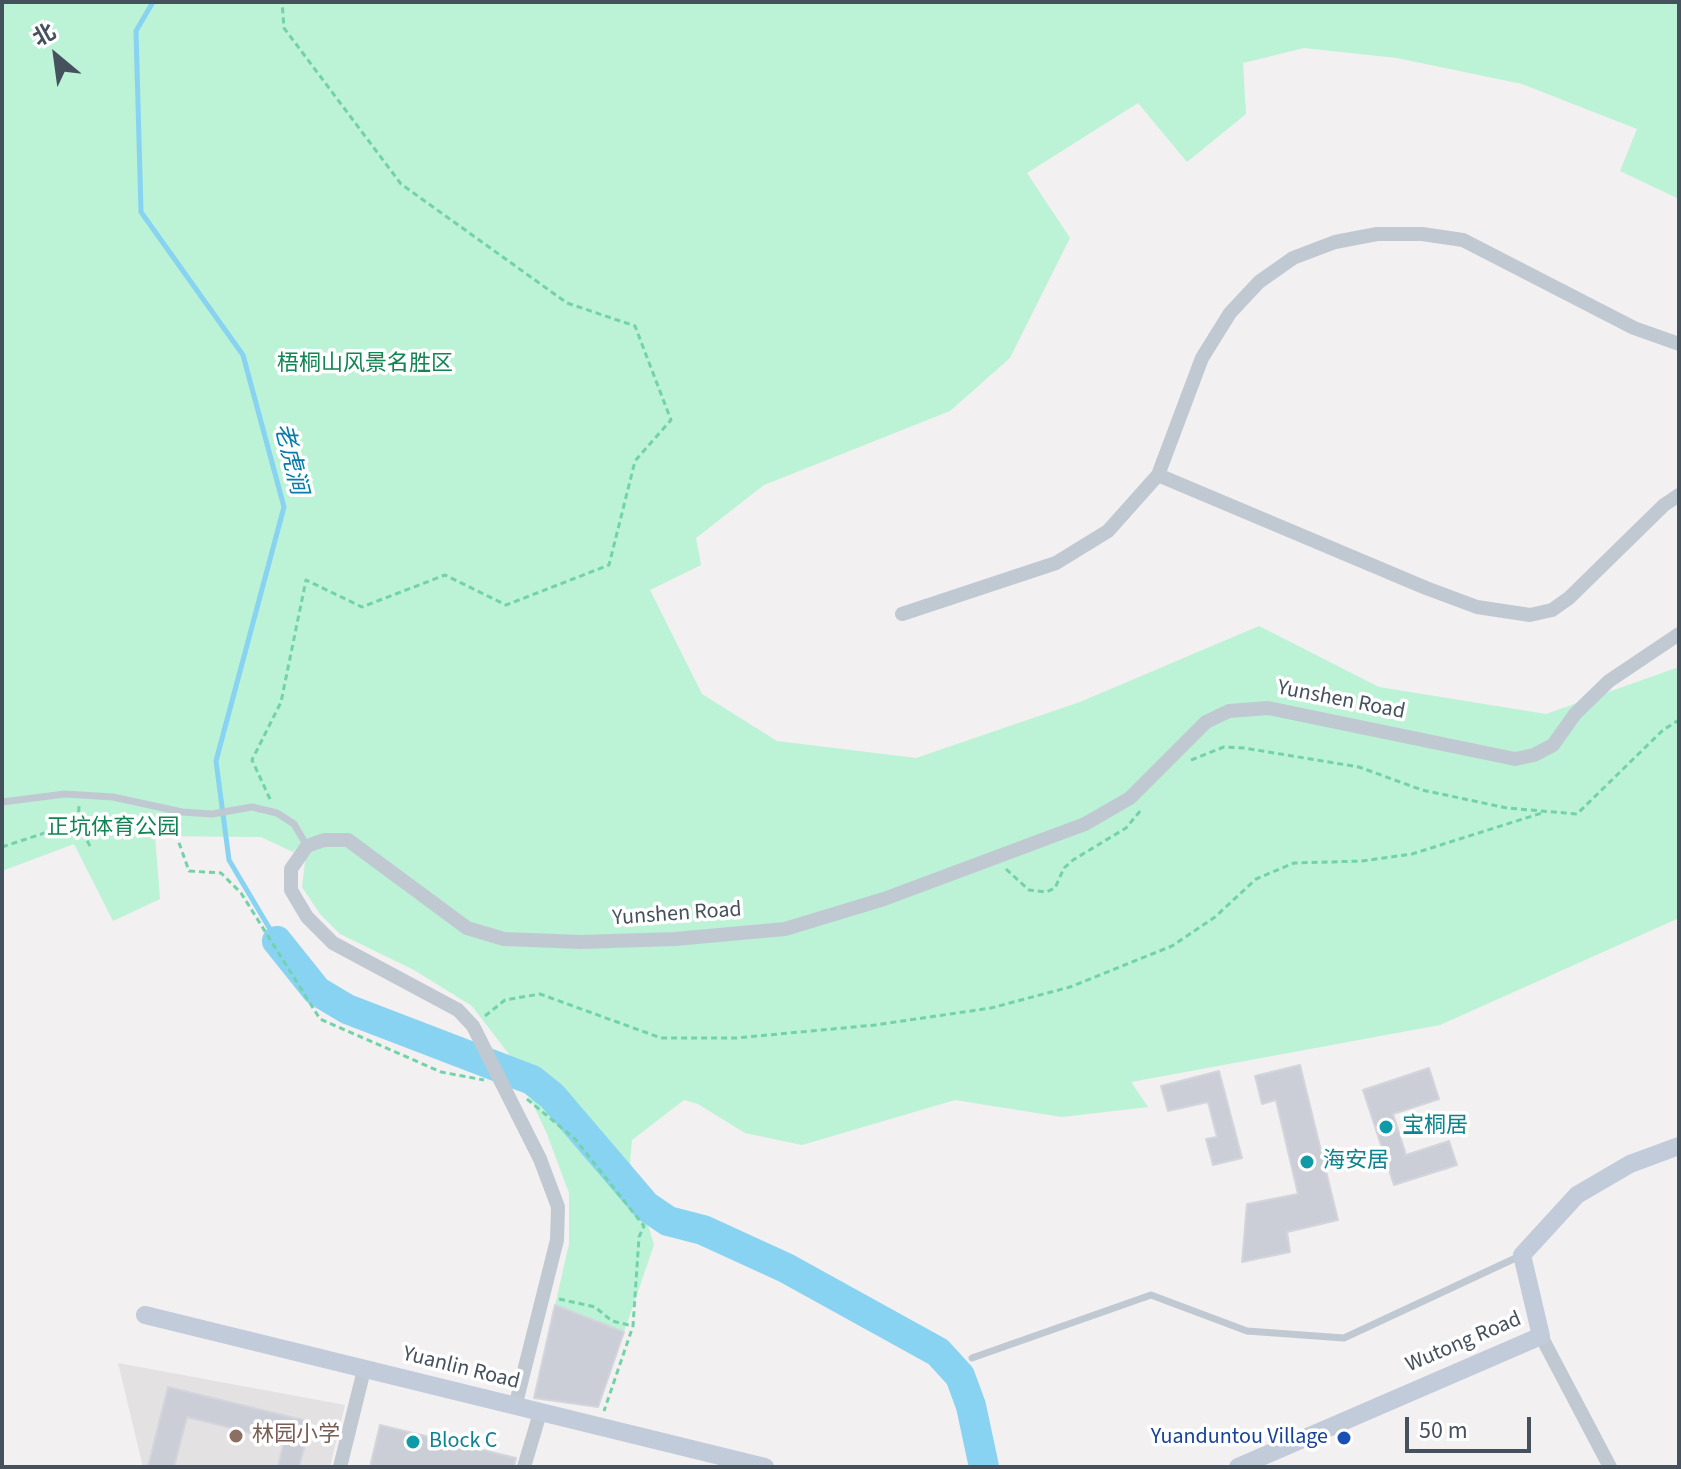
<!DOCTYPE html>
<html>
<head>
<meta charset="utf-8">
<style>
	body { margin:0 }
	#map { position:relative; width:1681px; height:1469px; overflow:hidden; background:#f2f0f0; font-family:"Source Sans 3","Noto Sans SC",sans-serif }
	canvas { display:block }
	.frame { position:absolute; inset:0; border:4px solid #46515e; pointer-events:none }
	.north { position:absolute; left:16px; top:16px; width:80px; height:80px; -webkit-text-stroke:6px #fff; paint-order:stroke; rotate:331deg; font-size:22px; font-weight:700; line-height:32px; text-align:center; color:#46515e }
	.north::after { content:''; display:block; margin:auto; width:28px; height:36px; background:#46515e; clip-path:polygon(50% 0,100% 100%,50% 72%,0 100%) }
	.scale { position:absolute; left:1405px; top:1417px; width:126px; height:36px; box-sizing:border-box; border:4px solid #46515e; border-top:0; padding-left:10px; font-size:24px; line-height:28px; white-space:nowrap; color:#46515e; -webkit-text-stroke:6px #fff; paint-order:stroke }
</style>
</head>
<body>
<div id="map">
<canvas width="1681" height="1469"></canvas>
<div class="frame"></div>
<div class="north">北</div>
<div class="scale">50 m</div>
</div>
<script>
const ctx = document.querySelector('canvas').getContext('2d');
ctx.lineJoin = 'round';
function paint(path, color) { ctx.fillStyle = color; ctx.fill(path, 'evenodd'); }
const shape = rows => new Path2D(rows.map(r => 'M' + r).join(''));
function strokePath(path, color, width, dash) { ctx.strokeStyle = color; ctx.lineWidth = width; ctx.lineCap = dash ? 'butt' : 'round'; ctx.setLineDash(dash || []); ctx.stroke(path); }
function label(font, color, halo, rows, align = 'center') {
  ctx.font = font + ' "Source Sans 3","Noto Sans SC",sans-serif'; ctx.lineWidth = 7; ctx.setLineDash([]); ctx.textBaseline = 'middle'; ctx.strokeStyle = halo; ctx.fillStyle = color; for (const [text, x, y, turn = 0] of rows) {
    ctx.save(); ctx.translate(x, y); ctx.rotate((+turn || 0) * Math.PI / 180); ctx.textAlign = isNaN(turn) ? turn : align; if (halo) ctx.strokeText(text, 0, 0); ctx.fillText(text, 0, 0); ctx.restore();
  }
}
paint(shape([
	[118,1363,345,1405,330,1467,143,1467]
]), '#e3e1e2');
paint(shape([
	[2,2,1679,2,1679,199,1620,171,1637,129,1522,84,1397,58,1304,48,1243,63,1246,114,1187,162,1138,103,1027,173,1070,238,1010,358,950,411,764,485,696,538,701,565,650,590,702,694,777,741,916,758,1080,702,1259,626,1379,687,1546,714,1679,667,1679,918,1440,1025,1131,1082,1148,1107,1062,1117,955,1100,802,1145,745,1133,698,1104,684,1100,632,1140,630,1164,654,1245,598,1407,534,1398,569,1244,569,1193,547,1134,511,1057,472,1006,414,970,340,934,320,914,302,887,308,838,293,852,261,837,155,836,160,899,113,921,74,844,2,871]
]), '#bcf2d5');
strokePath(shape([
	[153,2,136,31,141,212,243,355,284,507,216,761,229,860,277,941]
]), '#87d3f1', 5);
strokePath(shape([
	[277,941,317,991,347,1009,532,1080,552,1096,646,1206,668,1221,703,1230,786,1268,938,1352,960,1376,971,1406,984,1467]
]), '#87d3f1', 30);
const building = shape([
	[1300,1065,1338,1220,1287,1232,1290,1252,1242,1262,1247,1204,1298,1194,1276,1100,1262,1104,1255,1076,1300,1065],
	[1429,1068,1439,1099,1393,1114,1406,1155,1449,1141,1457,1165,1394,1185,1363,1090,1429,1068],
	[1219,1071,1242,1158,1213,1165,1206,1139,1217,1137,1208,1102,1168,1111,1161,1086,1219,1071],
	[555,1305,624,1332,598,1407,534,1398,555,1305],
	[168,1387,311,1422,299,1467,278,1467,284,1441,187,1417,174,1467,148,1467,168,1387],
	[380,1425,516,1458,514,1467,370,1467,380,1425]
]);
paint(building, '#cbced6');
strokePath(building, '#d3d5dc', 2);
strokePath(shape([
	[1191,760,1224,747,1244,748,1359,767,1422,790,1507,808,1577,814,1663,730,1679,720],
	[270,799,252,760,281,702,306,580,362,607,445,575,506,605,609,565,635,461,671,420,635,326,567,303,401,184,284,28,282,2],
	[78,823,91,848],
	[180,823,178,840,189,871,221,873,241,893,320,1019,441,1072,484,1080],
	[142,836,144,815],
	[2,847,78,822,79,806],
	[1006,869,1029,890,1046,892,1055,888,1064,868,1073,860,1126,828,1141,810],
	[485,1016,505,1000,540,994,661,1038,736,1038,875,1025,991,1008,1070,987,1172,946,1215,917,1256,879,1294,863,1362,861,1412,854,1545,812],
	[527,1099,575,1139,644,1226,639,1237,633,1326,604,1411],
	[559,1299,595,1307,612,1321,633,1326]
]), '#72d2aa', 3, [6, 4]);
strokePath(shape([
	[2,802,65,794,113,797,182,812,212,814,252,807,277,813,294,824,307,846],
	[972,1358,1151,1295,1247,1331,1344,1338,1520,1256]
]), '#c0c9d2', 7);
strokePath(shape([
	[1158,475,1426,588,1477,607,1530,615,1552,610,1569,598,1664,505,1679,495],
	[902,614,1056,563,1108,531,1158,475,1202,358,1230,313,1259,282,1293,258,1335,242,1377,234,1422,234,1463,240,1634,328,1679,344],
	[1541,1336,1610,1467],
	[515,1407,557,1240,558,1207,540,1159,473,1026,458,1010,333,943,307,917,291,890,291,869,307,846,324,840,348,840,467,928,504,939,581,942,675,939,785,929,884,899,1085,824,1130,798,1206,722,1229,711,1268,708,1515,759,1534,755,1553,745,1575,714,1609,681,1679,634],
	[340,1467,364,1370],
	[524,1467,540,1413]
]), '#c0c9d2', 14);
strokePath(shape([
	[145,1315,765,1467],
	[1238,1467,1541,1336,1522,1255,1577,1195,1630,1164,1679,1146]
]), '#c1cbda', 18);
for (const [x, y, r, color] of [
	[1386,1127,8,"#0f9aa8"],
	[1307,1162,8,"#0f9aa8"],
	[236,1436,8,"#8d6e63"],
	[1344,1438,8,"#1a4fb4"],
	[413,1442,8,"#0f9aa8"]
]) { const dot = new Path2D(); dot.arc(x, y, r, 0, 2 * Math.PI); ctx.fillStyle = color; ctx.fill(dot); strokePath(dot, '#fff', 3); }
label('22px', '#128554', '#fff', [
	["梧桐山风景名胜区",365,365],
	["正坑体育公园",113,829]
]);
label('22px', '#46515e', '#fff', [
	["Yunshen Road",1341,701,11],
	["Yunshen Road",677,915,-4],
	["Wutong Road",1464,1343,-23],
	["Yuanlin Road",461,1369,14]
]);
label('22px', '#0d838f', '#fff', [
	["宝桐居",1402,1127],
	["海安居",1323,1162],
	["Block C",429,1442]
], 'left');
label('22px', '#785e54', '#fff', [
	["林园小学",252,1436]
], 'left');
label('22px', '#164399', '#fff', [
	["Yuanduntou Village",1328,1438]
], 'right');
label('italic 24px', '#057cac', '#fff', [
	["老虎涧",289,459,76]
]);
</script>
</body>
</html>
